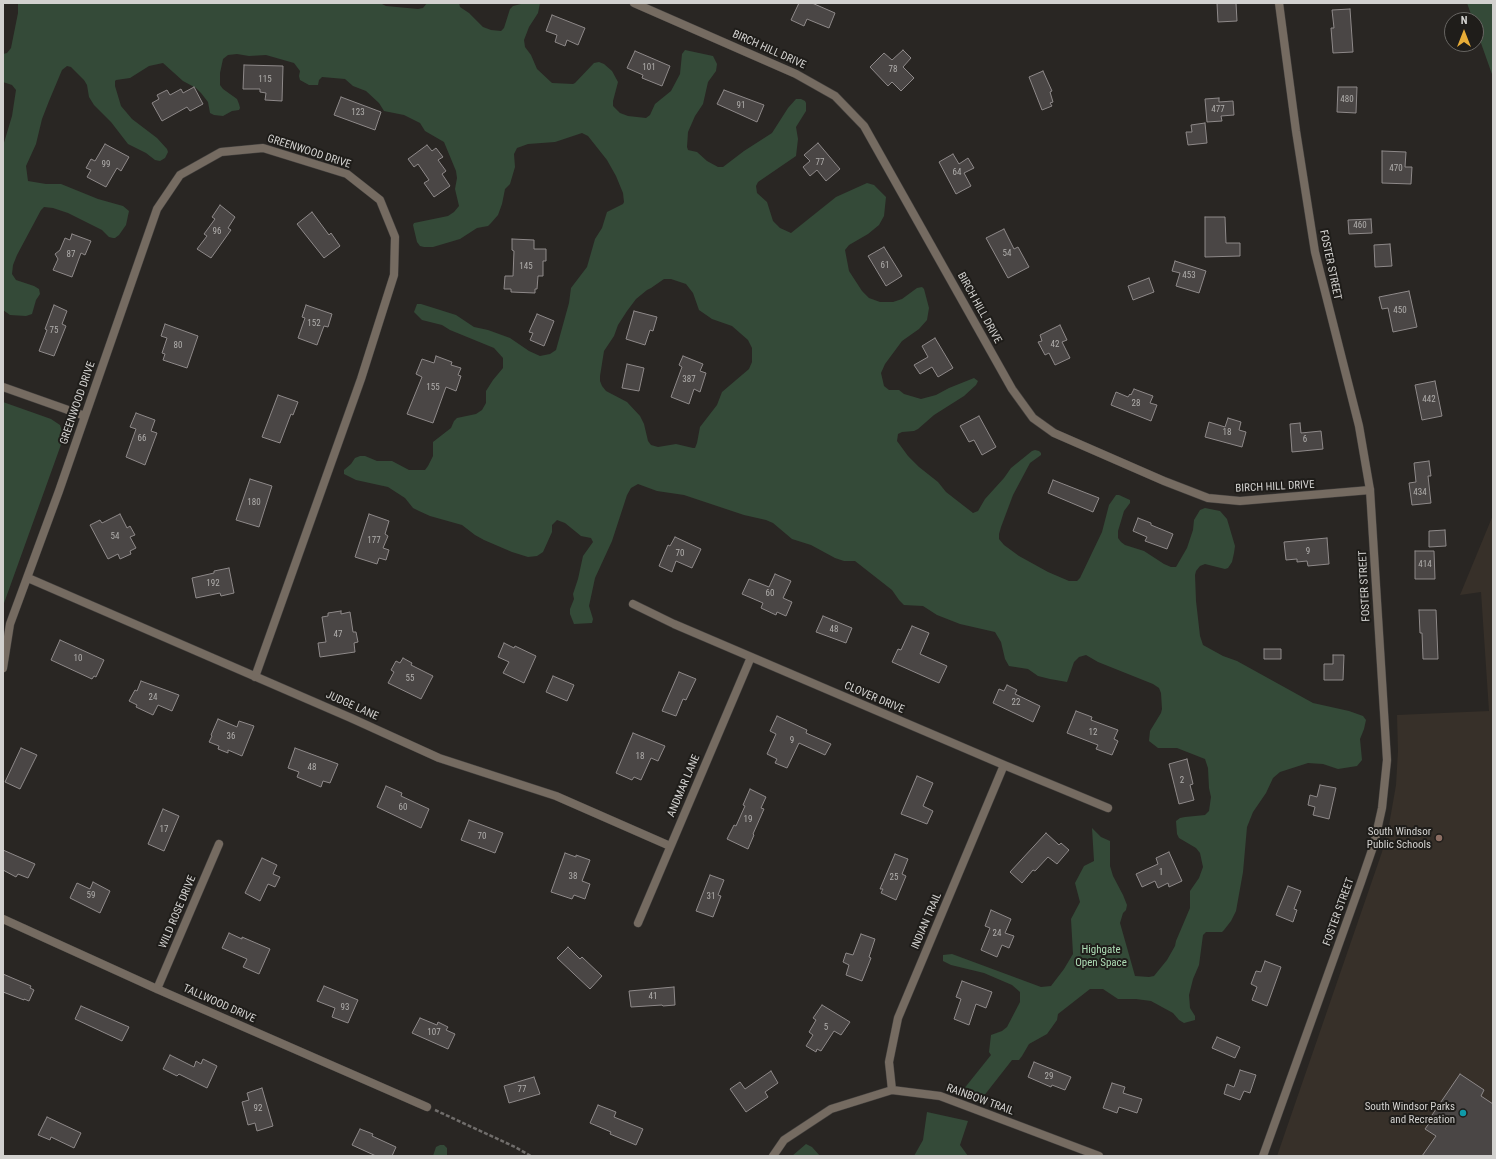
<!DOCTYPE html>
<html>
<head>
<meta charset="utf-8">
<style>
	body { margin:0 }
	#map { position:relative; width:1496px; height:1159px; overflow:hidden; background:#292623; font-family:"Roboto Condensed",sans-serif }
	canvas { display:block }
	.frame { position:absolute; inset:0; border:4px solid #d2d1cf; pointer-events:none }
	.north { position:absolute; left:1444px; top:12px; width:40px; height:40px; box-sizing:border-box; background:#1f1d1a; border:1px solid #676562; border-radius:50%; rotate:0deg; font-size:11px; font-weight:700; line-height:16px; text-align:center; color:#d2d1cf }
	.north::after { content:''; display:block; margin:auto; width:14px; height:18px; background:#e7ac37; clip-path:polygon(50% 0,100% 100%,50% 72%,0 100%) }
</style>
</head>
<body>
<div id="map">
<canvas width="1496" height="1159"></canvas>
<div class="frame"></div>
<div class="north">N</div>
</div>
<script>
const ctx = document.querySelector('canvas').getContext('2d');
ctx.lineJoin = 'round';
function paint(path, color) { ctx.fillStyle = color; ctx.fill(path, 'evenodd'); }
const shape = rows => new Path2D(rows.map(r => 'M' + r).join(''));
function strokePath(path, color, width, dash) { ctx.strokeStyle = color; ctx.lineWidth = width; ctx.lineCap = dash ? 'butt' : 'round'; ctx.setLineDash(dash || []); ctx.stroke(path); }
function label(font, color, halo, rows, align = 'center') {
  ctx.font = font + ' "Roboto Condensed",sans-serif'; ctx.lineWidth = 4; ctx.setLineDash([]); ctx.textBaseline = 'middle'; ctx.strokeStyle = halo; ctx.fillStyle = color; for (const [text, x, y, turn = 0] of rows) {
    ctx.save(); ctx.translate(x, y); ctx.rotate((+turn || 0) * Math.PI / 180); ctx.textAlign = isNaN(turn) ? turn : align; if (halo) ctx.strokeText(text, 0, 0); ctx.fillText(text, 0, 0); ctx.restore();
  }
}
paint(shape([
	[1493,515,1493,1156,1277,1156,1382,852,1389,825,1396,785,1398,751,1397,715,1489,711,1481,592,1460,595]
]), '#373029');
paint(shape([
	[18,3,380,3,386,6,418,9,423,8,427,3,459,3,460,7,469,13,483,27,491,30,501,31,504,28,510,9,513,6,525,3,540,3,538,13,529,27,524,40,525,47,531,55,537,69,552,83,573,84,575,83,594,63,599,62,604,64,612,71,618,82,613,101,613,106,620,113,628,116,646,118,650,115,655,104,671,91,680,74,682,54,685,50,713,56,717,64,716,71,708,82,703,104,695,116,688,132,687,147,688,150,697,152,707,161,718,167,723,167,744,151,772,133,788,108,796,99,801,99,805,101,806,103,806,111,796,127,798,139,796,156,758,182,756,186,757,193,767,202,773,221,780,228,791,233,836,197,867,183,874,185,886,197,884,216,879,225,868,234,849,245,845,250,849,271,862,291,869,298,880,302,893,302,902,299,917,288,922,287,924,289,929,308,927,320,919,329,902,341,885,364,881,373,884,386,889,390,899,390,904,394,921,399,936,395,949,388,974,378,978,381,976,385,964,396,934,415,918,429,914,431,902,432,898,434,897,441,908,456,919,467,938,482,946,492,973,513,978,511,985,499,1004,478,1011,468,1032,451,1035,450,1039,451,1041,453,1041,455,1030,463,1013,495,1001,527,999,534,999,539,1004,545,1019,556,1048,572,1069,581,1077,581,1080,578,1102,532,1109,505,1116,495,1119,495,1130,500,1130,503,1124,511,1118,531,1118,538,1121,542,1125,545,1144,551,1164,564,1171,567,1176,567,1187,548,1193,530,1194,520,1200,510,1205,508,1220,511,1227,519,1235,546,1234,553,1232,562,1228,568,1225,569,1205,564,1200,566,1196,571,1195,575,1196,601,1200,636,1203,645,1223,656,1237,661,1313,703,1349,711,1363,716,1366,720,1364,729,1360,739,1362,760,1357,766,1338,769,1323,764,1308,763,1280,772,1273,778,1266,793,1253,812,1247,827,1243,872,1236,911,1231,921,1224,930,1222,932,1206,932,1203,935,1199,965,1193,979,1189,995,1190,1008,1195,1016,1195,1020,1184,1023,1179,1020,1173,1013,1151,1001,1136,999,1118,999,1103,989,1090,989,1058,1014,1057,1020,1047,1034,1029,1044,1022,1056,1019,1060,1012,1060,983,1097,963,1090,991,1055,989,1052,991,1035,1002,1031,1007,1027,1020,1002,1020,992,1012,985,984,973,951,965,943,961,943,955,952,954,1041,987,1051,986,1064,969,1073,954,1071,919,1080,902,1075,883,1084,866,1094,861,1092,828,1101,837,1110,841,1110,866,1113,876,1123,895,1127,905,1126,910,1123,913,1120,923,1135,976,1149,977,1154,976,1167,960,1175,946,1176,941,1190,908,1190,891,1199,878,1203,867,1200,853,1196,848,1179,838,1177,834,1176,821,1180,818,1185,817,1205,815,1209,811,1211,797,1209,788,1208,768,1205,759,1177,748,1158,748,1149,741,1150,731,1161,713,1162,709,1161,693,1159,688,1153,684,1098,662,1086,655,1079,657,1074,662,1067,682,1050,679,1038,676,1028,669,1009,666,1005,659,1001,642,995,632,960,624,937,615,923,606,904,605,899,600,892,590,855,561,844,561,835,558,811,545,792,539,773,523,766,520,744,515,684,495,657,491,638,484,631,488,627,495,612,541,595,578,589,606,593,619,592,623,574,624,570,614,570,609,574,599,573,594,578,579,583,556,593,542,591,538,581,536,565,523,557,520,552,525,552,532,543,552,537,556,528,557,512,552,484,540,475,535,462,525,430,516,419,511,413,508,405,498,388,487,356,480,344,474,344,470,351,464,355,458,360,456,365,456,377,461,392,461,409,470,425,470,428,466,433,456,433,442,451,428,454,421,457,418,476,414,482,410,486,403,486,391,493,380,503,368,503,358,494,348,450,330,442,325,422,320,414,312,417,304,421,304,456,315,474,327,488,330,510,338,529,351,540,356,550,354,556,350,569,303,571,288,587,267,595,239,602,228,607,212,623,204,624,202,623,193,616,176,607,160,588,136,582,133,555,142,528,144,517,148,514,154,515,167,510,184,505,189,502,204,498,215,491,223,488,226,477,228,460,239,433,247,424,247,420,246,417,242,413,225,414,223,448,216,454,212,459,206,455,189,457,178,456,171,444,142,425,131,420,123,404,115,384,111,379,103,366,91,353,86,345,79,322,77,319,80,318,85,309,85,300,80,299,76,300,71,294,63,266,55,249,56,237,54,228,55,223,59,220,73,220,85,223,89,237,99,239,104,240,108,239,110,232,111,223,116,214,115,210,113,208,102,201,93,196,88,183,81,163,63,149,66,130,78,116,80,115,81,115,86,121,106,132,119,157,138,167,149,168,152,165,158,160,161,155,160,146,153,128,144,111,122,94,105,89,97,87,85,84,80,71,67,67,66,62,70,49,101,42,119,36,144,26,166,28,181,46,184,61,184,98,199,123,206,129,211,126,225,119,235,115,238,113,238,109,237,102,230,68,213,53,208,44,207,41,210,17,255,13,265,12,274,16,280,34,286,39,289,40,294,36,300,32,314,26,316,10,315,3,310,3,146,12,116,16,90,12,85,3,82,3,54,7,53,11,48,18,13],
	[664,279,671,279,686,284,693,293,699,310,712,319,732,326,748,340,752,348,752,362,749,369,722,392,717,405,700,427,697,443,695,448,693,448,676,444,658,447,651,445,648,441,644,424,640,416,627,402,606,391,602,386,600,381,600,376,604,351,614,336,618,325,627,311,636,299,647,290,651,288],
	[1467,3,1493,3,1493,77,1476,29,1476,20,1473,20],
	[3,402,51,419,60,425,63,434,63,439,3,606],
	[927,1112,968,1121,960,1145,968,1156,914,1156,923,1140],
	[806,1144,812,1147,820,1156,792,1156],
	[440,1145,444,1145,447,1148,447,1156,433,1156,436,1147]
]), '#344a38');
const building = shape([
	[799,3,812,3,835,13,829,28,807,19,804,26,791,20,799,3],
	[1217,3,1236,3,1237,21,1218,22,1217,3],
	[1350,9,1353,52,1333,53,1331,28,1334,28,1332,10,1350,9],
	[552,15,585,28,578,45,567,40,565,46,555,42,557,35,546,31,552,15],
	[903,50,911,58,903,67,914,78,901,91,892,82,888,86,870,67,884,53,892,60,903,50],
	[635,51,670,66,662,86,642,78,643,75,627,68,635,51],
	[244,65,283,66,282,101,265,100,266,93,260,92,260,89,243,89,244,65],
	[1043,71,1052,91,1050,92,1053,102,1050,103,1052,106,1042,110,1029,77,1043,71],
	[194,87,203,104,190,111,187,107,162,121,152,103,159,99,157,95,167,90,170,95,181,89,183,93,194,87],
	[1338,87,1357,87,1356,113,1337,112,1338,87],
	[724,90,764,105,757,122,717,104,724,90],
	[341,97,381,112,375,130,334,115,341,97],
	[1219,98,1219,102,1233,101,1234,115,1221,116,1222,121,1207,122,1205,99,1219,98],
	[1205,123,1207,143,1188,145,1186,132,1192,132,1191,125,1205,123],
	[818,143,840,169,826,181,817,170,810,176,803,167,810,161,804,155,818,143],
	[105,144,129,157,121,171,117,168,106,187,87,177,91,170,86,168,91,159,95,161,105,144],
	[427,145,432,151,436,148,443,157,438,160,446,171,442,174,450,186,434,197,424,183,429,180,418,164,414,167,408,159,427,145],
	[1382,151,1406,152,1405,167,1412,167,1411,184,1382,183,1382,151],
	[953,154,959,164,968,158,974,168,964,173,971,186,956,194,939,162,953,154],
	[220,205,235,217,228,228,231,230,211,258,197,249,207,236,204,234,215,219,212,217,220,205],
	[312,212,329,235,331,233,340,246,324,258,297,224,312,212],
	[1205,217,1225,217,1226,243,1240,243,1240,256,1205,257,1205,217],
	[1371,219,1372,233,1349,234,1348,220,1371,219],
	[1004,229,1014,249,1018,247,1029,267,1008,278,986,238,1004,229],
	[72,234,91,241,85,255,81,253,72,277,53,270,58,259,55,254,60,250,65,238,70,240,72,234],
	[512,239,534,240,534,249,546,249,546,261,543,261,543,276,538,276,537,289,535,289,535,293,511,292,511,289,504,289,505,276,513,276,514,251,512,250,512,239],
	[1390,244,1392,266,1375,267,1374,245,1390,244],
	[884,247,902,276,886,286,868,256,884,247],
	[1175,261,1206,271,1199,293,1176,286,1180,273,1172,271,1175,261],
	[1149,278,1154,292,1133,300,1128,286,1149,278],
	[1409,291,1417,327,1393,332,1388,308,1382,309,1379,297,1409,291],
	[54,305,67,311,62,324,66,326,54,356,39,351,47,330,45,329,54,305],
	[306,305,332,314,328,327,324,326,317,345,298,338,305,318,302,317,306,305],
	[634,311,657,317,653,331,650,330,645,345,626,339,634,311],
	[537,314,554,321,544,346,530,340,533,333,529,332,537,314],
	[165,324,198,336,187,368,163,360,165,354,162,353,167,338,161,336,165,324],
	[1060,325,1067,340,1062,342,1070,358,1055,365,1049,353,1045,355,1038,342,1042,341,1040,335,1060,325],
	[935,338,953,368,938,377,932,367,920,374,914,365,928,357,922,346,935,338],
	[436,356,452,362,451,365,461,368,458,375,461,376,456,391,446,387,433,423,407,414,422,377,416,374,422,359,434,363,436,356],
	[683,356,703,364,700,371,706,373,700,392,694,389,689,404,671,397,682,367,679,365,683,356],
	[627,364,644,368,639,391,622,388,627,364],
	[1435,381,1442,416,1422,420,1415,385,1435,381],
	[1134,389,1153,396,1150,403,1157,405,1151,421,1111,405,1116,392,1128,397,1130,394,1131,395,1134,389],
	[278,395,298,402,293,415,291,414,280,443,262,437,278,395],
	[136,413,155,420,151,431,157,433,145,465,126,457,136,429,130,427,136,413],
	[979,416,996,447,982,455,974,440,969,442,960,426,979,416],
	[1228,418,1241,422,1239,430,1246,432,1242,447,1205,437,1209,422,1225,427,1228,418],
	[1300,423,1301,433,1321,431,1323,449,1292,452,1290,424,1300,423],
	[1429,461,1431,476,1428,476,1431,503,1412,505,1409,483,1416,482,1414,463,1429,461],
	[250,479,272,486,259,527,236,520,250,479],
	[1053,480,1099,498,1093,512,1048,493,1053,480],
	[120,514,127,528,130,526,135,535,130,537,136,548,130,551,131,554,120,559,118,554,108,559,90,525,100,520,102,523,120,514],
	[369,514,389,521,385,534,388,536,383,548,389,550,386,560,379,558,377,564,355,557,369,514],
	[1138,518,1151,523,1151,525,1173,534,1167,549,1145,541,1147,537,1133,531,1138,518],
	[1445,530,1446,546,1429,547,1429,531,1445,530],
	[675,537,701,549,692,568,676,561,672,572,659,566,668,545,670,546,675,537],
	[1327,538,1329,564,1308,566,1307,561,1297,562,1297,559,1286,560,1284,542,1327,538],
	[1415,551,1434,551,1435,579,1415,579,1415,551],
	[229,568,234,593,221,596,220,593,196,598,192,578,214,573,214,571,229,568],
	[775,574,791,581,783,598,792,602,786,616,777,612,776,615,761,608,763,603,742,594,749,579,769,587,775,574],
	[1419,610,1436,610,1438,659,1423,659,1422,633,1420,633,1419,610],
	[341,611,341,614,350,612,353,632,356,632,358,642,354,643,355,652,320,657,318,643,326,642,322,617,328,616,328,613,341,611],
	[823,616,852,628,846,643,816,632,823,616],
	[912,626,929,633,920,654,947,666,939,683,892,662,898,649,901,650,912,626],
	[60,640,104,660,96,677,94,676,92,679,51,660,60,640],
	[504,643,514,648,515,646,536,656,524,683,503,673,509,662,498,657,504,643],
	[1264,649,1281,649,1281,659,1264,659,1264,649],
	[1333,655,1344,655,1343,680,1324,680,1324,664,1333,664,1333,655],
	[403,658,412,663,411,665,433,676,421,699,388,683,394,672,391,670,396,661,400,663,403,658],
	[679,672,696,679,686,700,683,699,676,716,662,711,679,672],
	[553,676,574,685,567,701,546,692,553,676],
	[141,681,179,695,172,711,158,705,153,715,136,707,137,705,129,701,135,690,137,691,141,681],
	[1007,685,1017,690,1015,694,1040,706,1033,722,993,703,999,689,1004,691,1007,685],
	[1076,711,1092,717,1091,720,1118,730,1114,739,1118,741,1112,755,1096,749,1098,745,1067,733,1076,711],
	[777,716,807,730,806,733,831,744,825,755,799,743,787,768,775,763,777,759,767,754,776,734,770,731,777,716],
	[218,719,237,727,239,721,254,726,242,756,228,750,228,753,218,749,219,746,209,742,212,736,211,735,218,719],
	[633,733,665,746,658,761,651,758,641,780,634,777,632,780,616,773,633,733],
	[21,748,37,755,20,789,5,782,21,748],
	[295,748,338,764,330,783,323,781,321,787,297,777,299,772,288,768,295,748],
	[1187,759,1193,784,1190,785,1194,800,1179,804,1169,764,1187,759],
	[917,776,933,783,923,806,933,811,927,824,901,814,917,776],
	[1320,785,1336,788,1329,819,1313,815,1315,807,1308,805,1310,795,1317,797,1320,785],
	[386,786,402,793,401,796,429,809,421,828,377,807,386,786],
	[750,789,766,797,761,808,764,809,753,834,754,835,748,849,727,839,734,825,736,826,745,806,743,805,750,789],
	[163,809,179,816,164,851,148,844,163,809],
	[469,820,503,833,495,853,461,840,469,820],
	[1046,833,1059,845,1061,843,1069,850,1057,864,1048,857,1035,871,1033,870,1022,883,1010,872,1046,833],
	[3,850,35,864,28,878,18,874,16,877,3,870,3,850],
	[1169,852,1182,881,1169,887,1168,883,1158,888,1155,881,1142,887,1136,874,1158,864,1156,858,1169,852],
	[565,853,576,857,576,855,590,860,582,881,590,884,585,899,574,895,572,899,551,892,565,853],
	[895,854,908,859,902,874,906,876,896,900,881,893,883,889,880,889,895,854],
	[262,858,277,865,273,874,280,877,275,887,268,884,260,901,245,893,262,858],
	[710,875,724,880,718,895,721,896,713,917,696,911,710,875],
	[93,882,110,891,100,913,70,898,77,883,90,889,93,882],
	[1288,886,1301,891,1294,909,1297,910,1293,922,1276,915,1288,886],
	[991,910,1011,919,1005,933,1014,936,1009,948,1002,945,997,957,981,950,990,928,985,926,991,910],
	[229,933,242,939,242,937,270,949,259,974,243,967,247,959,222,948,229,933],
	[861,934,875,939,869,957,871,958,862,981,846,975,849,965,843,962,846,953,853,955,861,934],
	[568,947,580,959,582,957,602,976,590,989,557,958,568,947],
	[1265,961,1281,967,1267,1006,1252,1000,1257,987,1251,984,1256,971,1261,972,1265,961],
	[3,974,31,986,30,988,34,990,29,1001,24,999,24,1000,3,992,3,974],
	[962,981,992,992,986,1008,976,1004,969,1025,954,1019,961,999,956,997,962,981],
	[324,986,358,1000,348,1023,332,1017,335,1008,317,1001,324,986],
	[674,987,675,1005,663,1006,662,1005,631,1007,629,991,674,987],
	[822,1005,850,1022,841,1035,834,1031,821,1051,817,1049,816,1052,806,1046,813,1035,809,1032,816,1020,813,1018,822,1005],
	[81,1006,129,1027,122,1041,75,1019,81,1006],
	[420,1018,437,1025,438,1022,448,1027,446,1030,455,1034,448,1049,412,1033,420,1018],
	[1217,1037,1240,1047,1235,1058,1212,1048,1217,1037],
	[170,1055,194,1067,196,1061,201,1064,203,1059,217,1066,207,1088,179,1074,177,1076,163,1069,170,1055],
	[1034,1062,1071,1077,1065,1090,1052,1085,1051,1087,1028,1077,1034,1062],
	[1240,1070,1256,1075,1250,1093,1244,1091,1240,1100,1224,1094,1227,1084,1234,1087,1240,1070],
	[771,1071,778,1083,765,1092,768,1097,746,1112,730,1089,740,1082,745,1089,771,1071],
	[1460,1074,1484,1090,1481,1096,1493,1104,1493,1156,1422,1156,1436,1136,1425,1129,1432,1119,1430,1118,1460,1074],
	[534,1077,540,1094,509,1103,504,1086,534,1077],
	[1112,1083,1125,1087,1123,1093,1142,1099,1137,1113,1119,1107,1117,1113,1103,1108,1112,1083],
	[262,1088,273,1126,257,1131,255,1123,248,1125,242,1102,249,1100,247,1093,262,1088],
	[598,1105,616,1112,614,1117,643,1129,636,1145,610,1134,611,1132,590,1123,598,1105],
	[47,1117,81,1133,74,1148,51,1137,50,1140,38,1135,47,1117],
	[360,1129,373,1134,372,1136,396,1147,392,1156,376,1156,352,1145,360,1129]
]);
paint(building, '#4a4645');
strokePath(building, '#8e8989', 1);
const minor = shape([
	[634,3,796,74,835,96,864,126,1012,389,1033,418,1054,433,1164,481,1208,498,1240,501,1370,490],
	[3,387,85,416],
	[28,578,351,718,439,758,556,796,670,846],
	[633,604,674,624,1004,765,1108,808],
	[3,668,10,624,59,491,157,209,180,175,221,152,263,148,347,174,380,200,395,237,394,275,361,379,255,677],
	[3,919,157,989,427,1107],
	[638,923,751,657],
	[157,989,219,844],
	[892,1090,889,1062,898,1018,1004,765],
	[773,1156,784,1140,831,1109,892,1090,940,1096,1099,1156]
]);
const tertiary = shape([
	[1263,1156,1361,882,1374,844,1382,808,1387,760,1370,490,1359,426,1315,252,1296,131,1279,3]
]);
strokePath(minor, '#44413f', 9);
strokePath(tertiary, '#44413f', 9);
strokePath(shape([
	[435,1110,515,1147,531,1156]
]), '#706d6b', 2.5, [4, 2]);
strokePath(minor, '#756b61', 8);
strokePath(tertiary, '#756b61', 8);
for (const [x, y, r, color] of [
	[1439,838,4,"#8d6e63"],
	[1463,1113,4,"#0f9aa8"]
]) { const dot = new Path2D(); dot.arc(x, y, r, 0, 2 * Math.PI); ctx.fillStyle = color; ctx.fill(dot); strokePath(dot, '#1f1d1a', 1.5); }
label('9px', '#b0aeac', null, [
	["101",649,68],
	["78",893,70],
	["115",265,80],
	["480",1347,100],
	["91",741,106],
	["477",1218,110],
	["123",358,113],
	["77",820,163],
	["99",106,165],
	["470",1396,169],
	["64",957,173],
	["460",1360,226],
	["96",217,232],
	["54",1007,254],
	["87",71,255],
	["61",885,266],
	["145",526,267],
	["453",1189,276],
	["450",1400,311],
	["152",314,324],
	["75",54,331],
	["42",1055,345],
	["80",178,346],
	["387",689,380],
	["155",433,388],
	["442",1429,400],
	["28",1136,404],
	["18",1227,433],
	["66",142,439],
	["6",1305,440],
	["434",1420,493],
	["180",254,503],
	["54",115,537],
	["177",374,541],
	["9",1308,552],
	["70",680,554],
	["414",1425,565],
	["192",213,584],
	["60",770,594],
	["48",834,630],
	["47",338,635],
	["10",78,659],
	["55",410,679],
	["24",153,698],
	["22",1016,703],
	["12",1093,733],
	["36",231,737],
	["9",792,741],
	["18",640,757],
	["48",312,768],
	["2",1182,781],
	["60",403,808],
	["19",748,820],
	["17",164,830],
	["70",482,837],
	["1",1161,873],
	["38",573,877],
	["25",894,878],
	["59",91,896],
	["31",711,897],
	["24",997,934],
	["41",653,997],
	["93",345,1008],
	["5",826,1028],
	["107",434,1033],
	["29",1049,1077],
	["77",522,1090],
	["92",258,1109]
]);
label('11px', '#d2d1cf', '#1f1d1a', [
	["BIRCH HILL DRIVE",769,50,24],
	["GREENWOOD DRIVE",309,152,18],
	["FOSTER STREET",1330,265,78],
	["BIRCH HILL DRIVE",979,308,61],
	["GREENWOOD DRIVE",78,403,-71],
	["BIRCH HILL DRIVE",1275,487,-3],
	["FOSTER STREET",1365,586,-93],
	["CLOVER DRIVE",874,698,23],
	["JUDGE LANE",352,706,24],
	["ANDMAR LANE",684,786,-67],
	["WILD ROSE DRIVE",178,912,-67],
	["FOSTER STREET",1339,912,-70],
	["INDIAN TRAIL",927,921,-67],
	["TALLWOOD DRIVE",219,1004,24],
	["RAINBOW TRAIL",980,1100,20]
]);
label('11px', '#d2d1cf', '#1f1d1a', [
	["South Windsor",1431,832],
	["Public Schools",1431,845],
	["South Windsor Parks",1455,1107],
	["and Recreation",1455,1120]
], 'right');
label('11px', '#addcb5', '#1f1d1a', [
	["Highgate",1101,950],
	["Open Space",1101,963]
]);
</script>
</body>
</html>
